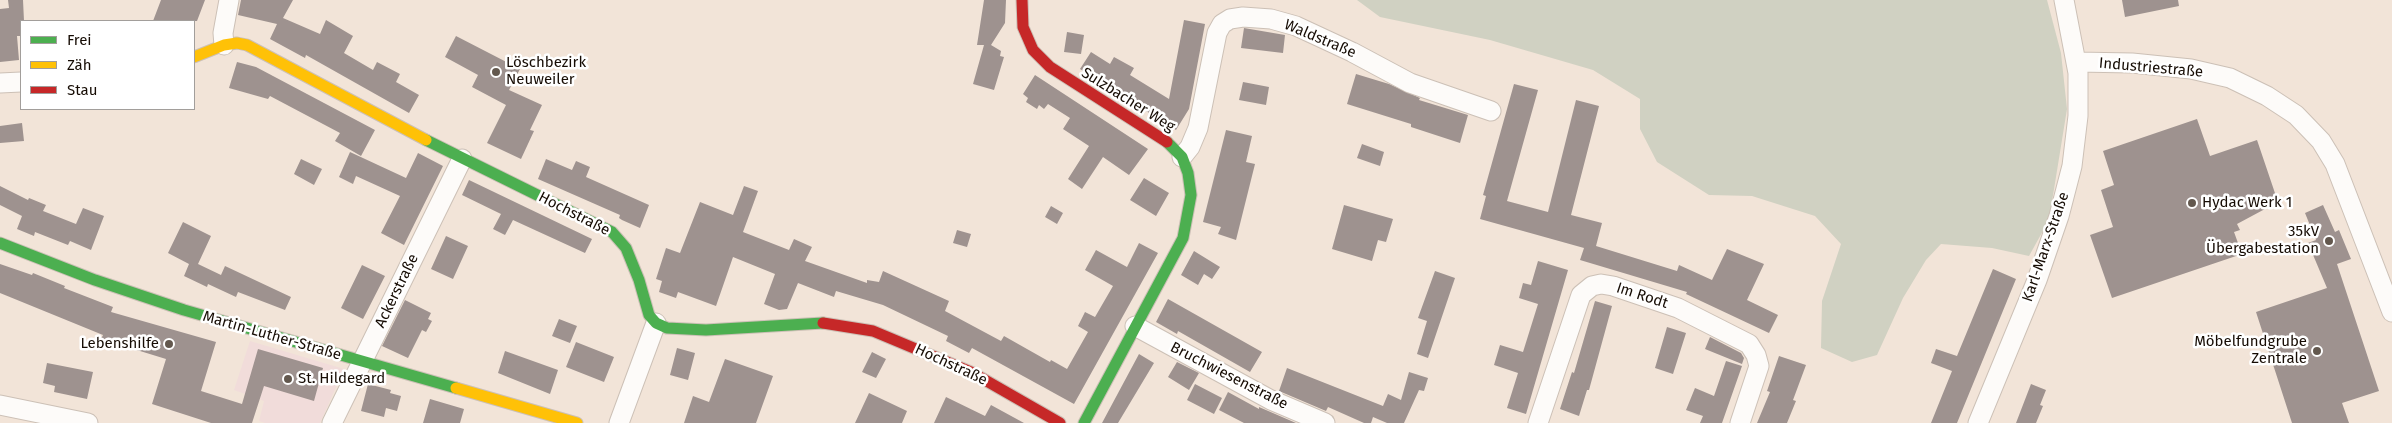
<!DOCTYPE html>
<html>
<head>
<meta charset="utf-8">
<style>
	body { margin:0 }
	#map { position:relative; width:2392px; height:423px; overflow:hidden; background:#f2e4d8; font-family:"Fira Sans",sans-serif }
	canvas { display:block }
	.legend { position:absolute; left:20px; top:20px; width:175px; height:90px; box-sizing:border-box; background:#fff; border:1px solid #a29e9b; margin:0; padding:6px 9px; list-style:none; font-size:15px; color:#160c04 }
	.legend li { display:flex; align-items:center; gap:10px; height:25px }
	.legend b { width:25px; border:1px solid #a29e9b }
</style>
</head>
<body>
<div id="map">
<canvas width="2392" height="423"></canvas>
<ul class="legend">
<li><b style="height:6px;background:#4caf50"></b>Frei</li>
<li><b style="height:6px;background:#ffc107"></b>Zäh</li>
<li><b style="height:6px;background:#c62828"></b>Stau</li>
</ul>
</div>
<script>
const ctx = document.querySelector('canvas').getContext('2d');
ctx.lineJoin = 'round';
function paint(path, color) { ctx.fillStyle = color; ctx.fill(path, 'evenodd'); }
const shape = rows => new Path2D(rows.map(r => 'M' + r).join(''));
function strokePath(path, color, width, dash) { ctx.strokeStyle = color; ctx.lineWidth = width; ctx.lineCap = dash ? 'butt' : 'round'; ctx.setLineDash(dash || []); ctx.stroke(path); }
function label(font, color, halo, rows, align = 'center') {
  ctx.font = font + ' "Fira Sans",sans-serif'; ctx.lineWidth = 5; ctx.setLineDash([]); ctx.textBaseline = 'middle'; ctx.strokeStyle = halo; ctx.fillStyle = color; for (const [text, x, y, turn = 0] of rows) {
    ctx.save(); ctx.translate(x, y); ctx.rotate((+turn || 0) * Math.PI / 180); ctx.textAlign = isNaN(turn) ? turn : align; if (halo) ctx.strokeText(text, 0, 0); ctx.fillText(text, 0, 0); ctx.restore();
  }
}
paint(shape([
	[250,341,344,369,320,423,265,423,259,421,264,401,234,390]
]), '#f1dcda');
paint(shape([
	[1357,0,2047,0,2061,53,2067,109,2049,220,2029,256,1992,248,1941,244,1926,260,1903,298,1877,355,1852,362,1821,348,1822,301,1841,244,1815,216,1752,196,1709,195,1657,162,1640,129,1640,99,1593,70,1490,40,1380,17]
]), '#d0d1c2');
paint(shape([
	[8,0,23,0,24,21,21,21,21,36,17,36,19,60,0,62,0,9,9,8],
	[161,0,205,0,197,21,153,21],
	[241,0,293,0,283,18,320,34,326,20,353,36,344,53,373,70,377,62,400,74,396,82,419,95,409,113,306,55,305,58,270,39,277,24,238,15],
	[984,0,1006,0,1005,23,991,45,1001,51,1000,56,1004,57,994,90,973,84,984,45,977,45],
	[2122,0,2178,0,2179,6,2125,17],
	[1184,20,1205,24,1189,109,1176,130,1080,69,1091,52,1110,64,1114,57,1134,68,1130,75,1169,99],
	[1244,28,1285,35,1283,53,1241,48],
	[1067,32,1084,35,1081,54,1064,52],
	[456,36,520,69,509,90,542,105,530,130,534,131,521,159,487,143,506,105,472,87,478,75,445,57],
	[237,62,256,67,375,130,361,156,335,141,340,133,270,96,268,99,229,88],
	[1356,74,1389,84,1420,98,1419,100,1468,115,1460,143,1411,127,1411,124,1347,104],
	[1035,75,1148,149,1129,175,1103,157,1082,189,1068,179,1089,146,1063,129,1070,118,1048,104,1044,109,1039,105,1037,109,1026,102,1028,98,1023,94],
	[1243,82,1269,87,1266,105,1239,100],
	[1514,84,1538,90,1507,201,1548,212,1576,100,1599,106,1571,215,1602,223,1596,246,1677,271,1679,265,1712,280,1727,249,1764,264,1747,300,1778,315,1769,333,1686,294,1687,292,1580,260,1584,248,1480,219,1486,196,1483,195],
	[2197,119,2210,156,2257,140,2278,202,2237,224,2240,230,2234,232,2242,254,2112,298,2090,235,2113,227,2101,190,2114,185,2103,151],
	[22,123,24,141,0,143,0,126],
	[1226,130,1252,136,1246,162,1255,164,1236,240,1218,234,1221,227,1203,222],
	[1362,144,1384,152,1380,166,1357,158],
	[350,152,406,178,418,153,443,166,404,245,381,233,400,196,356,176,353,184,339,177],
	[301,159,322,169,314,185,294,174],
	[546,159,572,170,576,161,590,167,586,177,649,205,640,228,622,220,619,218,620,215,538,179],
	[1144,178,1169,193,1156,216,1130,200],
	[469,180,592,239,585,253,513,220,505,235,493,229,501,214,462,195],
	[0,186,28,200,29,198,46,205,43,211,76,224,83,208,104,216,91,250,70,241,68,245,35,232,34,236,17,229,22,216,0,205],
	[744,186,758,191,743,232,789,250,794,239,812,247,805,261,867,283,867,280,879,282,883,271,949,301,945,311,1001,341,1004,336,1050,362,1051,360,1067,369,1088,332,1078,326,1085,312,1095,317,1113,286,1085,270,1096,250,1127,267,1139,243,1158,253,1074,404,972,348,969,353,946,341,948,336,883,305,836,291,834,297,798,283,787,309,779,310,764,304,775,274,733,257,716,306,678,292,676,298,659,292,662,281,656,279,666,248,680,253,700,202,733,215],
	[1344,205,1393,219,1386,242,1378,240,1372,261,1332,249],
	[2323,205,2335,232,2339,230,2351,259,2337,264,2379,391,2342,403,2349,423,2292,423,2256,312,2327,288,2308,243,2316,240,2305,213],
	[1051,206,1063,213,1057,224,1045,217],
	[183,222,211,236,198,264,221,275,225,266,291,297,285,310,238,292,236,297,208,284,207,287,184,276,189,264,168,253],
	[957,230,971,234,967,247,953,243],
	[446,236,468,246,453,279,431,269],
	[1194,251,1220,267,1212,279,1204,274,1198,285,1181,275],
	[1538,261,1568,270,1526,414,1507,408,1518,373,1494,365,1500,345,1523,352,1538,304,1519,298,1523,283,1531,285],
	[0,264,32,275,33,273,65,286,64,288,113,307,111,312,216,342,201,391,242,404,258,349,323,368,314,401,264,386,252,423,211,423,152,404,166,359,101,339,103,335,0,293],
	[362,265,385,276,363,319,341,308],
	[1993,269,2016,279,1957,423,1931,423,1952,371,1931,363,1936,349,1957,356],
	[1435,271,1455,278,1428,358,1417,354,1427,321,1418,318],
	[1168,299,1262,352,1250,372,1178,331,1177,334,1156,322],
	[405,300,431,313,428,319,432,321,426,332,422,330,408,358,382,346],
	[1595,301,1612,306,1589,390,1587,390,1579,416,1560,409,1572,372,1574,373],
	[559,319,577,326,570,343,552,336],
	[1667,327,1686,333,1673,374,1655,368],
	[1710,337,1741,353,1744,358,1742,364,1705,349],
	[576,342,614,357,604,382,566,367],
	[677,348,695,353,688,380,670,375],
	[505,351,558,370,550,394,498,373],
	[872,352,886,359,876,378,862,372],
	[1139,354,1154,363,1118,423,1102,423],
	[1779,356,1806,365,1793,400,1796,401,1787,423,1757,423,1770,392,1767,391],
	[725,359,773,376,756,423,684,423,693,396,709,402],
	[1726,361,1742,366,1722,423,1700,423,1703,416,1686,410,1695,388,1714,396],
	[1177,362,1199,373,1189,390,1168,377],
	[47,363,93,372,87,399,54,392,55,386,43,383],
	[1287,368,1383,406,1388,394,1401,400,1409,372,1428,378,1424,391,1419,390,1404,423,1387,423,1373,417,1371,423,1364,423,1328,407,1326,411,1279,391],
	[368,384,391,390,390,393,401,396,397,411,386,408,384,417,361,411],
	[1195,384,1222,398,1214,414,1187,400],
	[2031,384,2046,390,2040,405,2043,406,2036,423,2016,423],
	[1228,392,1259,409,1259,407,1296,423,1244,423,1219,410],
	[869,393,907,411,902,423,855,423],
	[946,397,985,416,991,405,1024,423,934,423],
	[430,399,464,409,460,423,423,423]
]), '#9e928f');
const street = shape([
	[224,45,223,33,229,0],
	[2077,62,2132,63,2191,69,2230,78,2267,96,2296,115,2321,141,2335,164,2392,312],
	[0,83,21,82],
	[1182,157,1190,147,1198,128,1217,33,1222,24,1230,19,1243,17,1271,19,1296,26,1352,52,1410,83,1491,111],
	[1135,326,1271,400,1325,423],
	[0,405,88,423],
	[332,423,462,159],
	[619,423,656,323],
	[1538,423,1581,295,1592,286,1601,284,1613,286,1678,308,1749,344,1756,355,1759,366,1740,423],
	[1978,423,2037,280,2059,216,2072,166,2078,116,2078,73,2064,0]
]);
const fast = shape([
	[426,140,612,232,626,248,639,280,649,315,656,323,667,328,706,330,823,323],
	[0,243,95,280,184,310,456,388],
	[1084,423,1183,238,1191,195,1188,173,1182,157,1167,142]
]);
const slow = shape([
	[194,57,224,45,237,43,247,45,426,140],
	[456,388,577,423]
]);
const jam = shape([
	[1022,0,1023,27,1033,50,1050,67,1167,142],
	[823,323,873,331,971,372,1060,423]
]);
strokePath(street, '#ccc0b6', 21);
strokePath(fast, '#ccc0b6', 13);
strokePath(slow, '#ccc0b6', 13);
strokePath(jam, '#ccc0b6', 13);
strokePath(street, '#fdfbf9', 19);
strokePath(fast, '#4caf50', 11);
strokePath(slow, '#ffc107', 11);
strokePath(jam, '#c62828', 11);
for (const [x, y, r, color] of [
	[496,72,5,"#63584e"],
	[2192,203,5,"#63584e"],
	[2329,241,5,"#63584e"],
	[169,344,5,"#63584e"],
	[2317,351,5,"#63584e"],
	[288,379,5,"#63584e"]
]) { const dot = new Path2D(); dot.arc(x, y, r, 0, 2 * Math.PI); ctx.fillStyle = color; ctx.fill(dot); strokePath(dot, '#fff', 2); }
label('15px', '#160c04', '#fff', [
	["Waldstraße",1320,39,23],
	["Industriestraße",2151,68,5],
	["Sulzbacher Weg",1128,100,32],
	["Hochstraße",574,214,27],
	["Karl-Marx-Straße",2046,247,-71],
	["Ackerstraße",397,291,-64],
	["Im Rodt",1642,296,18],
	["Martin-Luther-Straße",272,336,16],
	["Hochstraße",951,365,25],
	["Bruchwiesenstraße",1229,376,27]
]);
label('15px', '#160c04', '#fff', [
	["Löschbezirk",506,63],
	["Neuweiler",506,80],
	["Hydac Werk 1",2202,203],
	["35kV",2319,232,"right"],
	["Übergabestation",2319,249,"right"],
	["Möbelfundgrube",2307,342,"right"],
	["Zentrale",2307,359,"right"],
	["Lebenshilfe",159,344,"right"],
	["St. Hildegard",298,379]
], 'left');
</script>
</body>
</html>
